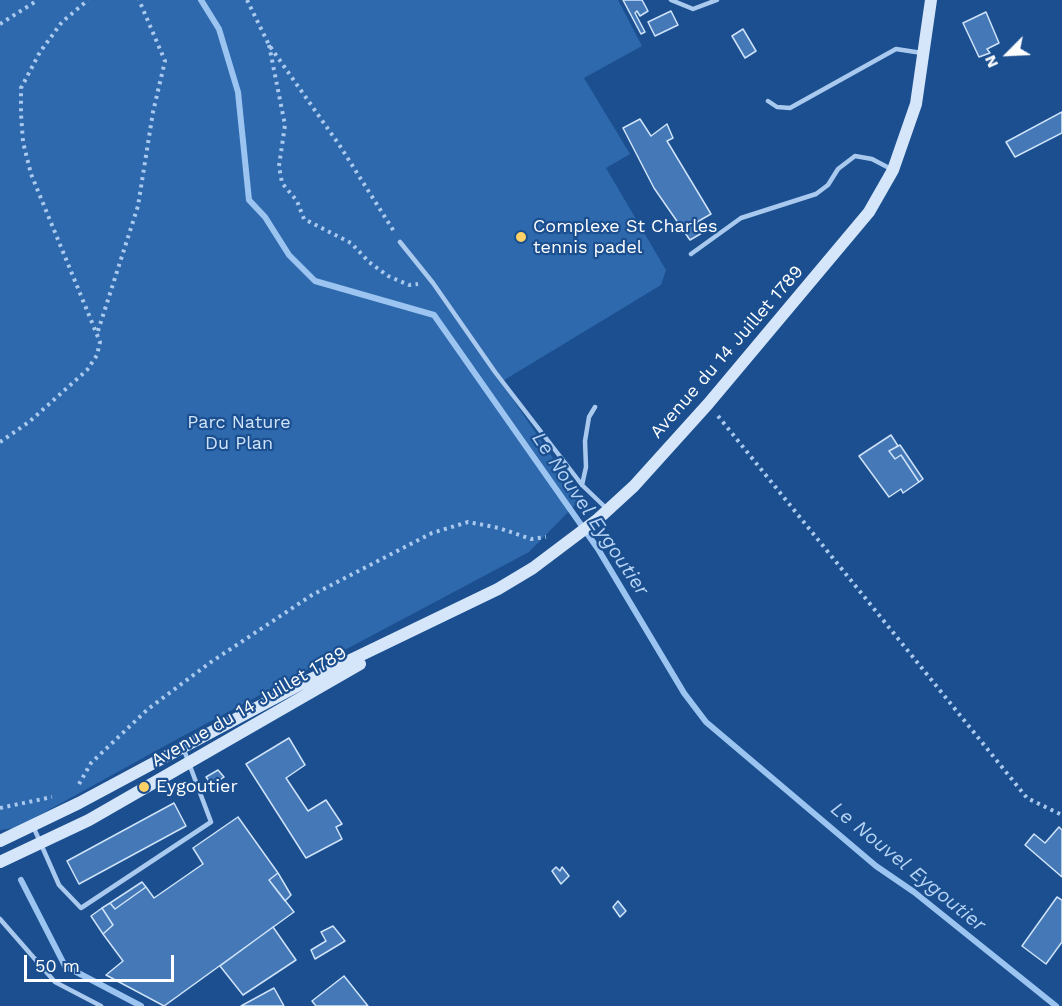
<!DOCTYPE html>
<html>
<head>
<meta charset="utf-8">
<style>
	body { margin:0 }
	#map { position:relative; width:1062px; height:1006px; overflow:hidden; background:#1b4f8f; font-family:"Work Sans",sans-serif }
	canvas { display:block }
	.north { position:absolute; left:978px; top:24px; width:60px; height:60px; -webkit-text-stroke:4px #1b4f8f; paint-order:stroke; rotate:246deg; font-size:16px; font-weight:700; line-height:24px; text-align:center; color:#fff }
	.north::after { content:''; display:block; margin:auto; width:21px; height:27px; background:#fff; clip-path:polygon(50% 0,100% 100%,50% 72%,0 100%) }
	.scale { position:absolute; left:24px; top:955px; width:150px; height:27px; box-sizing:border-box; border:3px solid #fff; border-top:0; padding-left:8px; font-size:18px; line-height:21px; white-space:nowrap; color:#fff; -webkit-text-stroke:4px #1b4f8f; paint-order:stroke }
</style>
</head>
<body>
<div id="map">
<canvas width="1062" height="1006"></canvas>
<div class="north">N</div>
<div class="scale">50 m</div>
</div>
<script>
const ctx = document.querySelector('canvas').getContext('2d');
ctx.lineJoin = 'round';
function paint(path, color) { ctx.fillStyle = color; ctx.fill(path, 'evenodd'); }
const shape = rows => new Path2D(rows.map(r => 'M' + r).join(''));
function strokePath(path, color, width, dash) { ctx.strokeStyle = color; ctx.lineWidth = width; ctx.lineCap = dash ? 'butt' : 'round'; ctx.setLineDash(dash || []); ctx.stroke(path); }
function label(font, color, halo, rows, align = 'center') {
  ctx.font = font + ' "Work Sans",sans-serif'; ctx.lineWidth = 4.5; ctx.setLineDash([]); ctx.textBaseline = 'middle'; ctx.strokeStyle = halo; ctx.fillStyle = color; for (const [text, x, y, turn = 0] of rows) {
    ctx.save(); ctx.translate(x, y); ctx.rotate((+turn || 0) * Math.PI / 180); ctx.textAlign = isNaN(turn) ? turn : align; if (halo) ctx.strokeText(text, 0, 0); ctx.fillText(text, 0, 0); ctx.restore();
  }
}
paint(shape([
	[0,0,618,0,642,46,584,78,630,154,606,168,666,270,661,285,501,382,581,499,529,552,181,737,16,828,0,830]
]), '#2e69ad');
strokePath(shape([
	[201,0,219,29,238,92,249,200,265,217,289,255,315,281,434,315,598,549,684,693,706,722,876,866,914,892,1056,1006],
	[21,880,65,966,141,1006]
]), '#9cc4f0', 6);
const building = shape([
	[623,0,642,0,648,11,640,16,637,11,635,13,645,32,641,34,623,0],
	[671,11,678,25,655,36,648,22,671,11],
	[986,12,999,43,987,49,990,53,979,57,963,23,986,12],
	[743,29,756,51,745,58,732,36,743,29],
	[1062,112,1062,133,1015,157,1006,142,1062,112],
	[640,119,651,136,667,124,673,138,667,141,711,214,697,222,702,233,690,240,654,188,623,128,640,119],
	[891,435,898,446,889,451,895,459,901,455,919,482,903,493,901,489,889,497,859,456,891,435],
	[900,445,923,479,919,482,901,455,895,459,889,451,900,445],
	[289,738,305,765,286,778,308,811,326,800,342,824,336,827,342,839,306,858,246,764,289,738],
	[218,770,224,777,212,785,206,777,218,770],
	[174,803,186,826,79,884,67,861,174,803],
	[238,817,278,873,269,880,294,912,164,1006,106,975,123,961,103,934,113,925,102,908,110,903,115,909,146,887,154,898,203,864,193,848,238,817],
	[1059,827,1062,830,1062,877,1025,845,1034,834,1045,843,1059,827],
	[556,867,560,871,562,867,569,876,561,884,552,871,556,867],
	[278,873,291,895,285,901,269,880,278,873],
	[142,882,146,887,115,909,110,903,142,882],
	[1057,897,1062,900,1062,942,1046,964,1022,946,1057,897],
	[618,901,626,911,620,917,613,907,618,901],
	[102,908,113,925,103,934,91,916,102,908],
	[333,926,345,941,315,959,311,950,326,941,321,932,333,926],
	[273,927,296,960,243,995,220,966,273,927],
	[344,976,368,1006,316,1006,312,1001,344,976],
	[274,988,284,1006,241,1006,274,988]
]);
paint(building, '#4478b7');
strokePath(building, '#cfe3fa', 1.5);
strokePath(shape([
	[247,0,269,45,340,146,395,233],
	[0,24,38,0],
	[269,45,285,125,279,166,282,183,297,201,304,219,351,243,369,262,388,276,409,285,418,284],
	[98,331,138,206,153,112,165,61,139,0],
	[718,416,1027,798,1062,815],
	[0,442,29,422,87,370,97,355,100,342,31,174,23,142,21,114,21,88,40,52,62,22,88,0],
	[79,784,91,763,148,709,211,662,312,595,432,533,468,522,499,528,531,539,546,537],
	[0,808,52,797]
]), '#a9c9ee', 4, [3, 4.5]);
strokePath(shape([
	[671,0,693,9,717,0],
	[768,101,777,107,790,108,896,49,922,53],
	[400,242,433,283,495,372,582,485,606,508],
	[691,254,741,218,816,194,828,185,838,169,855,156,872,159,891,169],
	[582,485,586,467,585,441,589,417,595,407],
	[33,826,59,885,81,908,211,822,184,750],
	[0,919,55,982,101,1006]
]), '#a9c9ee', 4.5);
strokePath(shape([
	[0,841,79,803,301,684,498,589,533,568,598,519,634,486,708,404,869,212,893,170,916,104,931,0],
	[0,862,89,820,360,664]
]), '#d6e6fa', 12);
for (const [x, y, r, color] of [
	[521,237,6,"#ffd166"],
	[144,787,6,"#ffd166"]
]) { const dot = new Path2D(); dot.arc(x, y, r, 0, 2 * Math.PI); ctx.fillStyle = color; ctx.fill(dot); strokePath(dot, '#1b4f8f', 2); }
label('18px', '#fff', '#1b4f8f', [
	["Complexe St Charles",533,227],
	["tennis padel",533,248],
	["Eygoutier",156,787]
], 'left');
label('18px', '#fff', '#1b4f8f', [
	["Avenue du 14 Juillet 1789",727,352,-49],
	["Avenue du 14 Juillet 1789",249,707,-30]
]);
label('18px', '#cfe3fa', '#1b4f8f', [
	["Parc Nature",239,423],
	["Du Plan",239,444]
]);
label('italic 20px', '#b5d3f5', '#1b4f8f', [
	["Le Nouvel Eygoutier",590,514,56],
	["Le Nouvel Eygoutier",908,867,39]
]);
</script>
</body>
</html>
